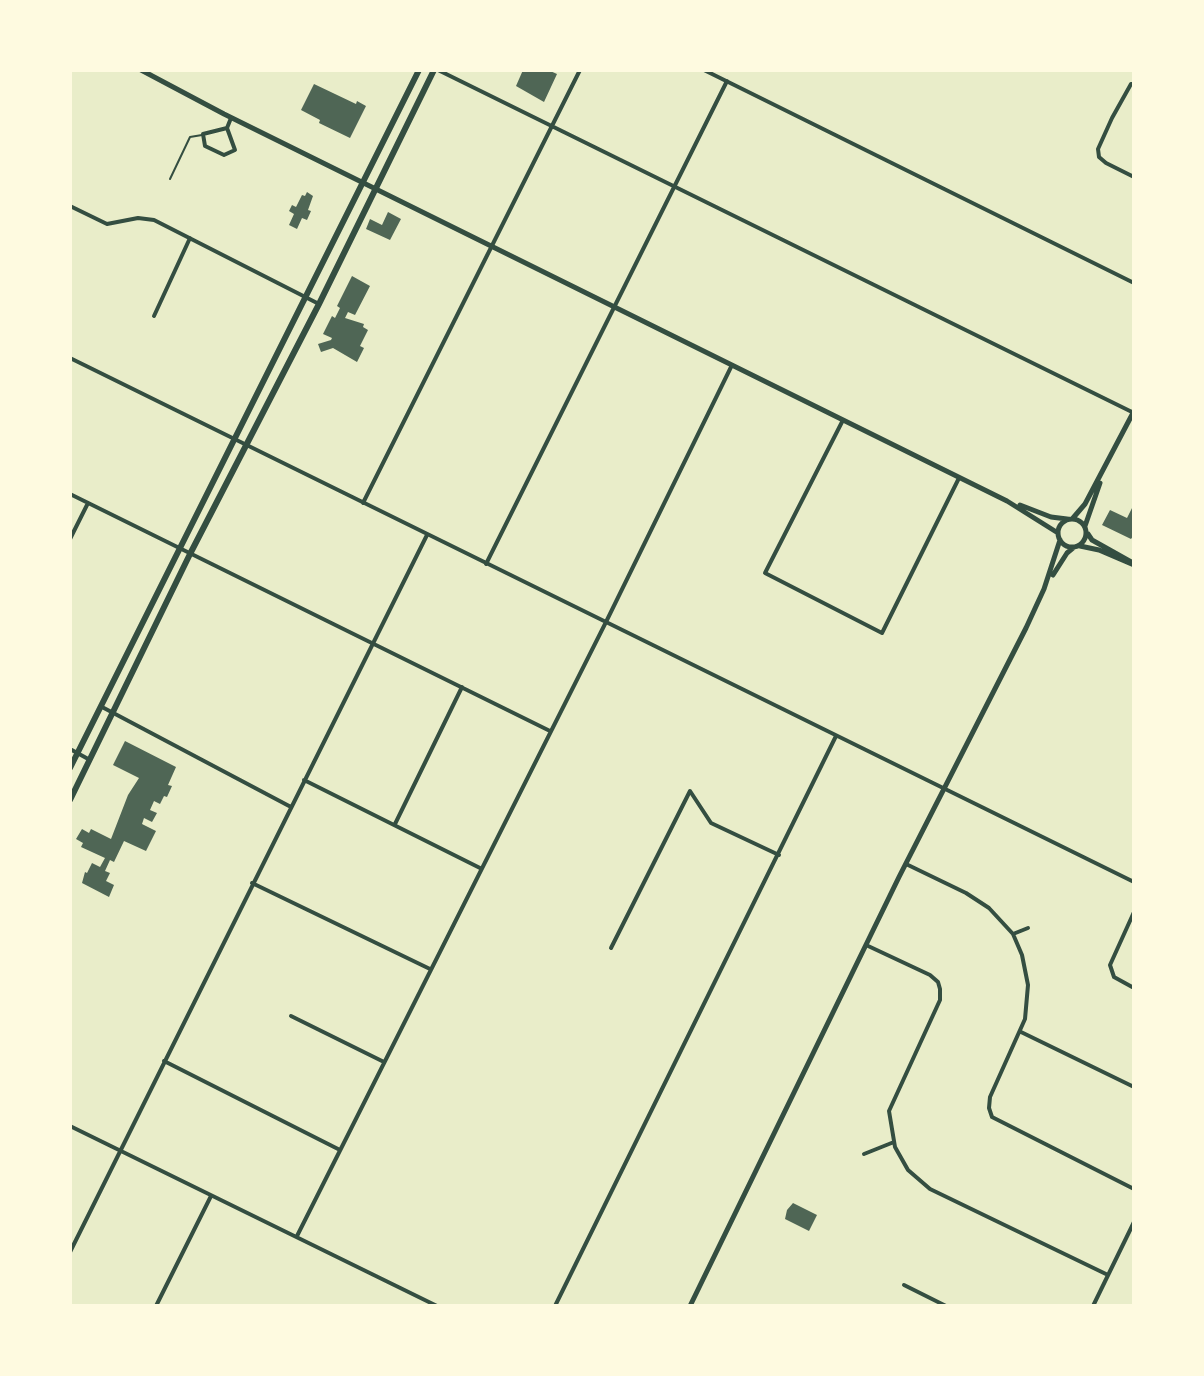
<!DOCTYPE html>
<html>
<head>
<meta charset="utf-8">
<style>
	body { margin:0 }
	#map { position:relative; width:1204px; height:1376px; overflow:hidden; background:#e9edc9; font-family:"Titillium Web",sans-serif }
	canvas { display:block }
	.frame { position:absolute; inset:0; border:72px solid #fefae0; pointer-events:none }
</style>
</head>
<body>
<div id="map">
<canvas width="1204" height="1376"></canvas>
<div class="frame"></div>
</div>
<script>
const ctx = document.querySelector('canvas').getContext('2d');
ctx.lineJoin = 'round';
function paint(path, color) { ctx.fillStyle = color; ctx.fill(path, 'evenodd'); }
const shape = rows => new Path2D(rows.map(r => 'M' + r).join(''));
function strokePath(path, color, width, dash) { ctx.strokeStyle = color; ctx.lineWidth = width; ctx.lineCap = dash ? 'butt' : 'round'; ctx.setLineDash(dash || []); ctx.stroke(path); }
paint(shape([
	[523,70,548,70,557,74,544,102,516,86],
	[314,84,356,104,357,101,366,106,350,138,319,123,320,120,301,110],
	[307,192,313,196,308,210,311,211,307,220,302,218,297,229,289,225,294,214,289,211,292,205,296,207,302,195,305,196],
	[388,212,401,219,390,240,366,229,370,219,382,225],
	[352,276,370,286,355,315,348,312,345,318,364,324,363,327,368,330,360,346,364,348,357,362,333,348,321,352,318,344,331,340,332,338,323,334,332,316,335,318,340,308,337,306],
	[1134,504,1134,535,1131,539,1102,525,1110,510,1127,518],
	[125,741,176,767,168,785,172,786,167,797,164,796,160,804,154,801,150,810,157,813,152,822,144,818,142,824,156,831,146,851,124,841,114,862,110,860,105,871,110,873,106,881,114,885,109,897,82,883,85,872,87,873,92,863,100,867,105,858,81,847,83,843,76,839,82,829,89,833,91,829,111,839,128,795,139,778,113,765],
	[793,1203,817,1215,809,1231,785,1219,787,1210]
]), '#4f6655');
strokePath(shape([
	[170,179,190,137,202,135]
]), '#344e41', 2);
strokePath(shape([
	[438,70,1134,413],
	[704,70,1134,283],
	[1134,84,1131,84,1112,118,1098,149,1099,157,1106,163,1134,177],
	[227,128,203,134,205,146,224,155,235,150,227,128,231,118],
	[70,206,107,224,138,218,154,220,319,304],
	[154,316,190,238],
	[70,358,1134,882],
	[843,420,765,573,882,633,959,478],
	[70,494,550,731],
	[363,503,580,70],
	[70,539,88,503],
	[486,564,727,81],
	[102,707,291,807],
	[70,749,90,760],
	[304,780,480,868],
	[395,824,462,687],
	[906,864,966,893,989,908,1013,934,1022,955,1028,985,1025,1019,990,1097,989,1108,992,1117,1134,1189],
	[252,883,430,969],
	[1134,912,1110,965,1114,977,1134,988],
	[1013,934,1028,928],
	[866,945,930,975,938,982,940,989,940,1000,889,1111,895,1147,908,1170,930,1189,1108,1275],
	[611,948,690,791,711,823,779,855],
	[291,1016,384,1062],
	[1021,1032,1134,1087],
	[164,1061,340,1150],
	[70,1126,437,1306],
	[864,1154,894,1142],
	[297,1236,606,622,732,365],
	[70,1252,427,535],
	[904,1285,946,1306],
	[156,1306,211,1196],
	[555,1306,836,736],
	[1093,1306,1134,1222]
]), '#344e41', 4);
strokePath(shape([
	[141,70,224,114,1007,501,1058,533],
	[1020,505,1051,517,1067,519],
	[1073,518,1085,504,1134,411],
	'1058 533a14 14 0 1 1 28 0a14 14 0 1 1-28 0Z',
	[1085,526,1100,483],
	[1088,534,1092,540,1133,563],
	[1080,546,1099,550,1134,565],
	[1053,575,1067,553,1073,548],
	[690,1306,899,877,1026,628,1044,589,1060,540]
]), '#344e41', 5);
strokePath(shape([
	[70,768,419,70],
	[70,800,190,554,319,304,434,70]
]), '#344e41', 6);
</script>
</body>
</html>
